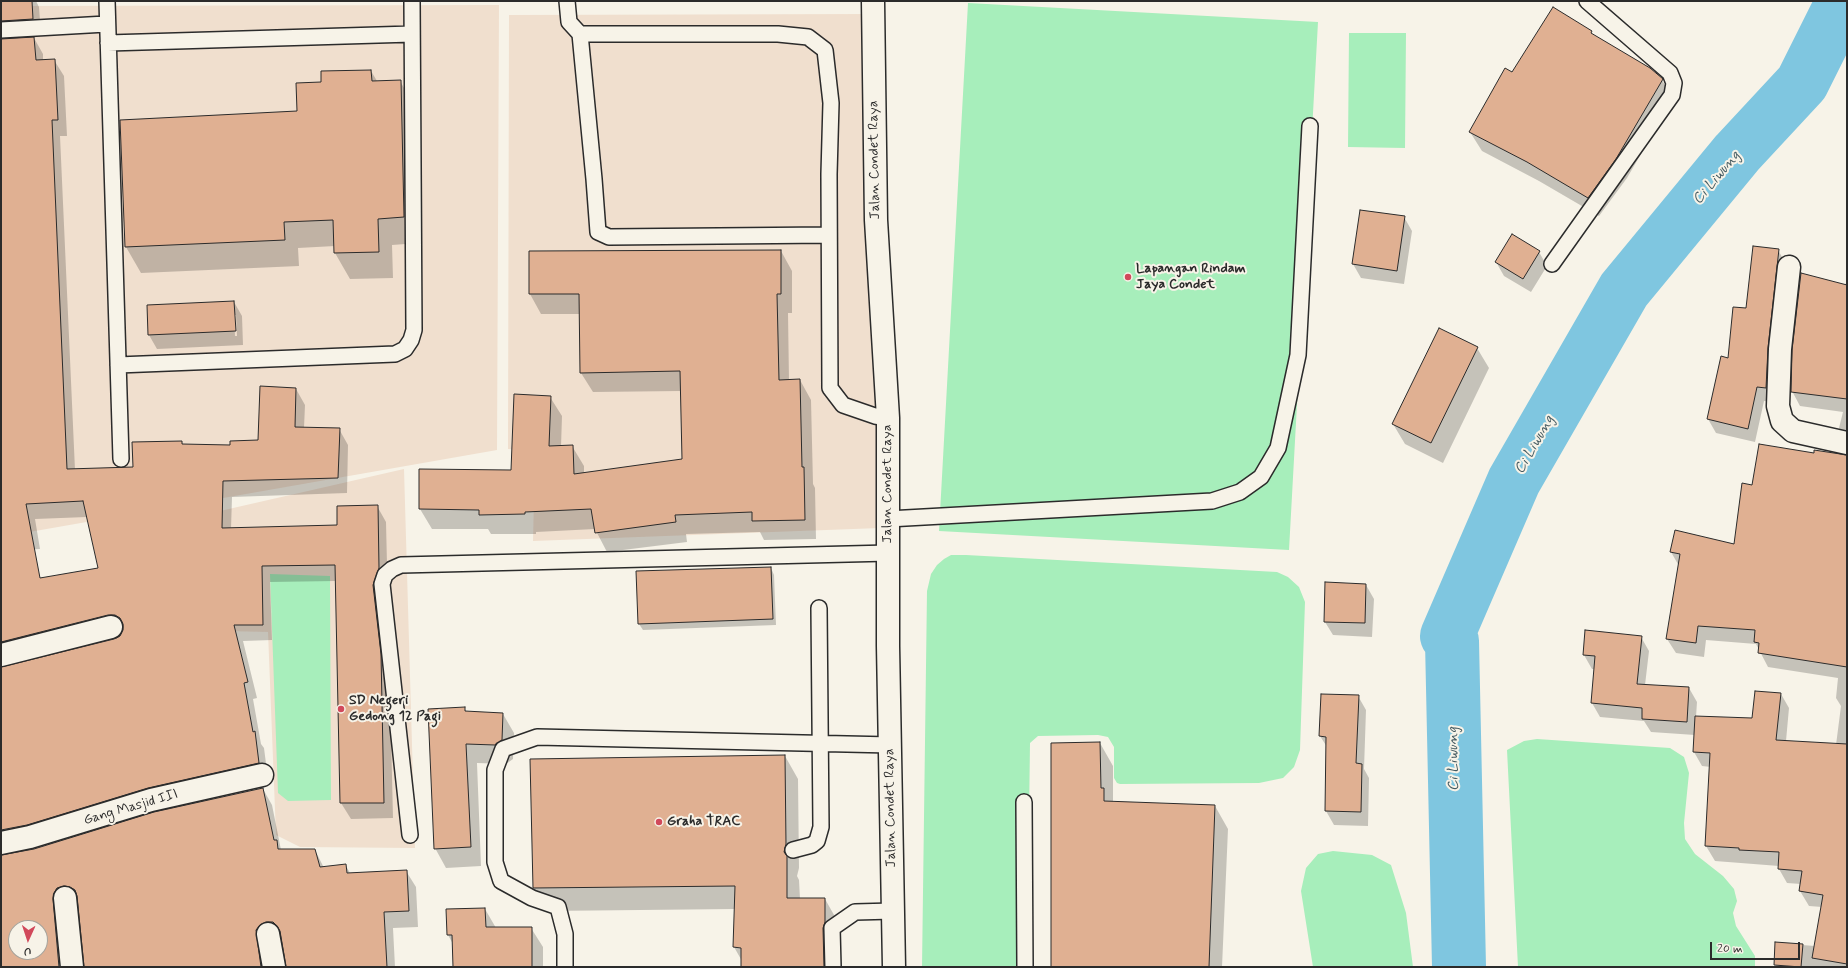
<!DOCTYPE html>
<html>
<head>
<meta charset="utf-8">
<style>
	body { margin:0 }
	#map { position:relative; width:1848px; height:968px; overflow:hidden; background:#f7f3e8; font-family:Mynerve,sans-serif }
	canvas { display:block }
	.frame { position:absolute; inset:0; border:2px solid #2b2b2b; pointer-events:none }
	.north { position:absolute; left:8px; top:920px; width:40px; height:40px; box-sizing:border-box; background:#f7f3e8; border:1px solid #a5a39c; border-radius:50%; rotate:183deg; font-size:11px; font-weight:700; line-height:16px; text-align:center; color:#2b2b2b }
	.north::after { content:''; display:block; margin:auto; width:14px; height:18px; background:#d1495b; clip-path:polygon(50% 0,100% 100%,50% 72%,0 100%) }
	.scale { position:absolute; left:1710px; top:942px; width:90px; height:18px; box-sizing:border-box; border:2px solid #2b2b2b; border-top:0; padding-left:5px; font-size:12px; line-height:14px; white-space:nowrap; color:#2b2b2b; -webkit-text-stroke:3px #f7f3e8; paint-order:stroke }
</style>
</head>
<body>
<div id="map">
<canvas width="1848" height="968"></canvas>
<div class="frame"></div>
<div class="north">U</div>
<div class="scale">20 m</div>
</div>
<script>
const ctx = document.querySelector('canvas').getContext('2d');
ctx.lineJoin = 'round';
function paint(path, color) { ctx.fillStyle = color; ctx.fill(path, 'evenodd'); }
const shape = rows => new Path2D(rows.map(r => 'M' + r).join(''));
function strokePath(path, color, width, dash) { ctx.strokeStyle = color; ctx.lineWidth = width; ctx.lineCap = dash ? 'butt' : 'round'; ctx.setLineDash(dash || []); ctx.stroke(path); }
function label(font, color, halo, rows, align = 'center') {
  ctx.font = font + ' Mynerve,sans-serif'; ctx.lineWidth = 4; ctx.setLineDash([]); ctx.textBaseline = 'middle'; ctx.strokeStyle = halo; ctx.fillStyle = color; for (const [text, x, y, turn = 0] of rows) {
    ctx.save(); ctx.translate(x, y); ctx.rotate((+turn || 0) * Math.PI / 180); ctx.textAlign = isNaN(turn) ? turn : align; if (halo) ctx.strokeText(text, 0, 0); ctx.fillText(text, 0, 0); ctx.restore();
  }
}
paint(shape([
	[499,5,497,450,1,537,1,6],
	[871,14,880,528,533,541,535,451,508,449,509,15],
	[404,469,415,848,300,847,276,835,268,632,222,631,220,511]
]), '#f0dfce');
paint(shape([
	[968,3,1318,22,1289,550,939,531],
	[1349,33,1406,33,1405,148,1348,147],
	[951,555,966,555,1277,572,1288,577,1299,587,1305,602,1300,750,1294,767,1283,778,1259,783,1120,784,1117,783,1114,778,1114,747,1108,737,1098,735,1038,736,1030,743,1027,967,922,967,927,591,931,574,937,565,944,559],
	[270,574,330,576,331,800,288,801,278,793],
	[1537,739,1670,748,1684,757,1689,773,1684,823,1685,839,1695,854,1723,876,1734,889,1737,901,1733,913,1736,926,1755,956,1755,967,1518,967,1507,750,1524,741],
	[1333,851,1372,855,1391,865,1406,913,1413,967,1313,967,1301,891,1306,868,1318,854]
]), '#a7eebb');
paint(shape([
	[1,1,36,1,39,7,41,35,9,37,5,40,34,38,43,54,43,61,54,60,64,76,67,136,60,136,75,470,134,468,182,442,183,445,231,446,259,441,296,389,305,405,304,428,339,429,348,445,347,493,232,497,231,529,338,526,377,506,386,522,393,818,351,819,341,803,336,581,270,582,272,640,243,641,257,698,253,699,261,744,264,748,268,779,1,850,1,668,114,640,121,636,124,631,117,631,1,663,1,590,99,569,87,517,35,519,40,549,1,551],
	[1591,32,1593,36,1662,80,1673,99,1627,178,1599,216,1539,181,1482,151,1470,132,1512,73],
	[371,71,377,81,400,81,415,107,419,243,392,245,393,278,350,279,335,253,335,246,298,248,299,266,141,273,126,247,298,112,322,83],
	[1404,217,1412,231,1404,284,1361,278,1353,264],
	[1778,250,1786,264,1774,402,1764,401,1755,442,1716,433,1708,419,1721,357,1729,359],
	[781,251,792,271,792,313,788,313,789,381,800,380,811,400,813,484,815,488,816,539,764,540,760,532,686,534,687,542,607,552,595,529,536,532,536,534,491,534,488,529,432,529,420,509,512,471,550,397,562,416,561,447,572,446,584,466,584,474,683,460,681,391,593,392,581,373,580,314,541,314,530,294,530,252],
	[1539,252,1547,266,1531,292,1504,276,1496,262],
	[1846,283,1847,283,1847,442,1839,428,1843,412,1800,406,1792,391],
	[234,302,242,316,243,345,157,349,149,335,148,306],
	[234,315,236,315,237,336,235,336],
	[1477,348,1489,368,1443,463,1405,444,1393,424],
	[1815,455,1847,456,1847,967,1776,967,1775,964,1776,943,1815,946,1822,907,1809,906,1800,891,1801,884,1787,883,1779,869,1779,866,1715,861,1706,846,1711,767,1702,766,1694,752,1695,735,1651,732,1644,721,1600,717,1592,703,1595,669,1592,669,1584,655,1641,637,1649,651,1645,685,1689,688,1697,702,1696,717,1753,719,1781,694,1789,708,1786,741,1836,745,1841,706,1836,698,1838,678,1768,667,1756,644,1706,640,1704,657,1676,653,1667,639,1679,566,1671,552,1735,545,1753,486],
	[771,568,774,575,776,625,643,630,639,624],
	[1366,585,1374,599,1372,637,1333,635,1325,622],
	[1358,696,1366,710,1364,769,1369,778,1368,826,1334,825,1326,811,1327,747,1320,736],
	[464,708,467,712,503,714,514,733,513,759,506,764,477,763,481,866,446,868,435,848],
	[1100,743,1113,766,1113,803,1215,806,1228,829,1222,967,1052,967],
	[785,756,798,779,799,868,797,876,799,880,800,899,825,899,838,922,837,967,742,967,742,961,734,947,735,909,547,911,534,888],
	[263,789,272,805,281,850,315,850,324,868,346,866,350,873,406,871,416,887,418,927,393,928,395,967,287,967,282,938,276,937,267,967,85,967,79,902,74,901,66,967,1,967,1,855,33,850],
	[16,928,40,928,40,952,16,952],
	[485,909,496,928,531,928,543,947,543,967,454,967,453,944,448,935]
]), '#0003');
strokePath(shape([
	[1459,967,1452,641,1447,636,1514,481,1624,290,1737,153,1802,83,1843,1]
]), '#7fc6e0', 54);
const building = shape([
	[1,1,32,1,33,19,1,21,1,1],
	[1553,7,1592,31,1591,33,1650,68,1663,79,1616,159,1588,198,1527,162,1469,132,1505,68,1512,72,1553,7],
	[34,37,36,60,55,59,58,120,52,120,67,469,133,467,132,442,182,441,182,444,230,445,230,441,258,440,260,386,296,388,295,427,340,428,338,478,223,481,222,528,337,525,337,506,378,505,379,568,373,585,381,654,384,803,340,803,335,565,262,566,263,625,234,625,248,682,244,683,253,732,255,731,259,763,148,788,27,825,1,830,1,667,114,639,120,636,123,630,123,624,120,618,115,615,108,615,1,642,1,39,34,37],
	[83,501,98,568,40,578,26,504,83,501],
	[371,70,372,81,401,80,404,217,378,219,379,252,334,253,333,220,284,222,285,240,125,247,120,120,297,111,296,83,321,82,321,71,371,70],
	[1360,210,1405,216,1397,271,1352,264,1360,210],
	[1512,234,1540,251,1523,279,1495,262,1512,234],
	[1753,246,1779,249,1768,348,1766,388,1757,387,1748,429,1707,419,1721,356,1728,358,1733,307,1746,308,1753,246],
	[781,250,781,294,777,294,779,380,800,379,802,467,804,467,805,520,752,521,752,512,675,515,676,522,595,533,591,509,525,512,525,514,479,515,479,510,419,509,419,469,511,470,514,394,551,396,549,446,573,445,574,474,682,459,680,371,580,373,579,294,529,294,529,251,781,250],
	[1801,273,1847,285,1847,399,1791,392,1792,350,1801,273],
	[234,301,236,331,148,335,147,305,234,301],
	[1439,328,1478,347,1431,443,1392,424,1439,328],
	[1759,444,1814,453,1814,450,1847,455,1847,667,1758,653,1759,643,1754,642,1755,630,1698,626,1696,643,1666,639,1680,554,1670,552,1675,530,1734,544,1742,483,1752,485,1759,444],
	[771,567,773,619,638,624,636,571,771,567],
	[1325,582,1366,584,1365,623,1324,622,1325,582],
	[1585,630,1642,636,1637,684,1689,687,1687,722,1642,719,1642,708,1591,703,1595,656,1583,655,1585,630],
	[1755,691,1781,693,1776,740,1847,744,1847,964,1812,958,1823,895,1799,891,1802,871,1778,869,1779,852,1739,850,1739,848,1705,846,1710,753,1693,752,1695,716,1752,718,1755,691],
	[1321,694,1359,695,1356,763,1362,764,1361,812,1325,811,1326,737,1319,736,1321,694],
	[465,707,465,711,503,713,502,740,495,745,466,744,471,847,434,849,428,709,465,707],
	[1100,742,1101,788,1104,788,1104,801,1215,805,1209,967,1051,967,1051,743,1100,742],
	[785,755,786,844,784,852,787,856,787,898,825,898,825,922,823,928,824,967,741,967,741,948,733,947,735,886,533,888,530,759,785,755],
	[263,788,274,840,277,840,278,849,315,849,320,867,346,864,347,873,407,870,409,911,384,912,387,967,286,967,280,931,277,926,273,922,266,922,260,925,256,930,261,967,84,967,77,896,75,890,70,887,64,886,57,888,54,893,53,899,59,967,1,967,1,855,34,849,154,812,263,788],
	[16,928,40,928,40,952,16,952,16,928],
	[485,908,486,927,532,927,532,967,453,967,452,935,447,935,446,909,485,908],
	[1775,942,1803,944,1801,967,1774,965,1775,942]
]);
paint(building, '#e0b092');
strokePath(building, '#2b2b2b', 1);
const lane = shape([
	[107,1,121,459],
	[567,1,569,22,580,34,594,179,598,232,609,237,829,235],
	[1,30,106,24],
	[580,34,778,34,808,37,825,50,831,103,829,174,830,388,843,405,875,416,888,418],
	[108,43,412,34],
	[1552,264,1672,95,1674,83,1670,73,1587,1],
	[118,365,395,354,405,349,411,340,414,330,412,1],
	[888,519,1212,501,1240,492,1261,477,1278,448,1298,355,1310,126],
	[1024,802,1025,967],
	[410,835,382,584,385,575,392,569,401,565,889,553],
	[793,850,812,845,817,841,821,827,819,608],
	[565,967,565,934,558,907,532,898,501,881,495,862,495,770,503,749,537,737,891,745],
	[833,967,832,928,855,912,893,911]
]);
const street = shape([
	[1789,267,1780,349,1778,406,1782,421,1793,431,1847,443],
	[1,655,111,627],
	[1,843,30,837,151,800,262,775],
	[65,898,72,967],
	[268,934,274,967]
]);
const secondary = shape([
	[873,1,876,220,888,418,888,646,894,967]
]);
strokePath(lane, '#2b2b2b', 18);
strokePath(street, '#2b2b2b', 25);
strokePath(secondary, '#2b2b2b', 25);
strokePath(lane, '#f7f3e8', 15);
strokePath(street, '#f7f3e8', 22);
strokePath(secondary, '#f7f3e8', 22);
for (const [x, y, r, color] of [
	[1128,277,4,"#d1495b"],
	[341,709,4,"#d1495b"],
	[659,822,4,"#d1495b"]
]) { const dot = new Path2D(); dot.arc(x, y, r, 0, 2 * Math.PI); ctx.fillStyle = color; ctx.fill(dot); strokePath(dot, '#f7f3e8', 1.5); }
label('14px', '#2b2b2b', '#f7f3e8', [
	["Jalan Condet Raya",875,160,-91],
	["Jalan Condet Raya",888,484,-90],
	["Gang Masjid III",131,808,-16],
	["Jalan Condet Raya",891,808,-91]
]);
label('bold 14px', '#2b2b2b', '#f7f3e8', [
	["Lapangan Rindam",1136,269],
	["Jaya Condet",1136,285],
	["SD Negeri",349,701],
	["Gedong 12 Pagi",349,717],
	["Graha TRAC",667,822]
], 'left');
label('italic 15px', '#445a61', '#f7f3e8', [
	["Ci Liwung",1717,178,-50],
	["Ci Liwung",1535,445,-60],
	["Ci Liwung",1454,759,-91]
]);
</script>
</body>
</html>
